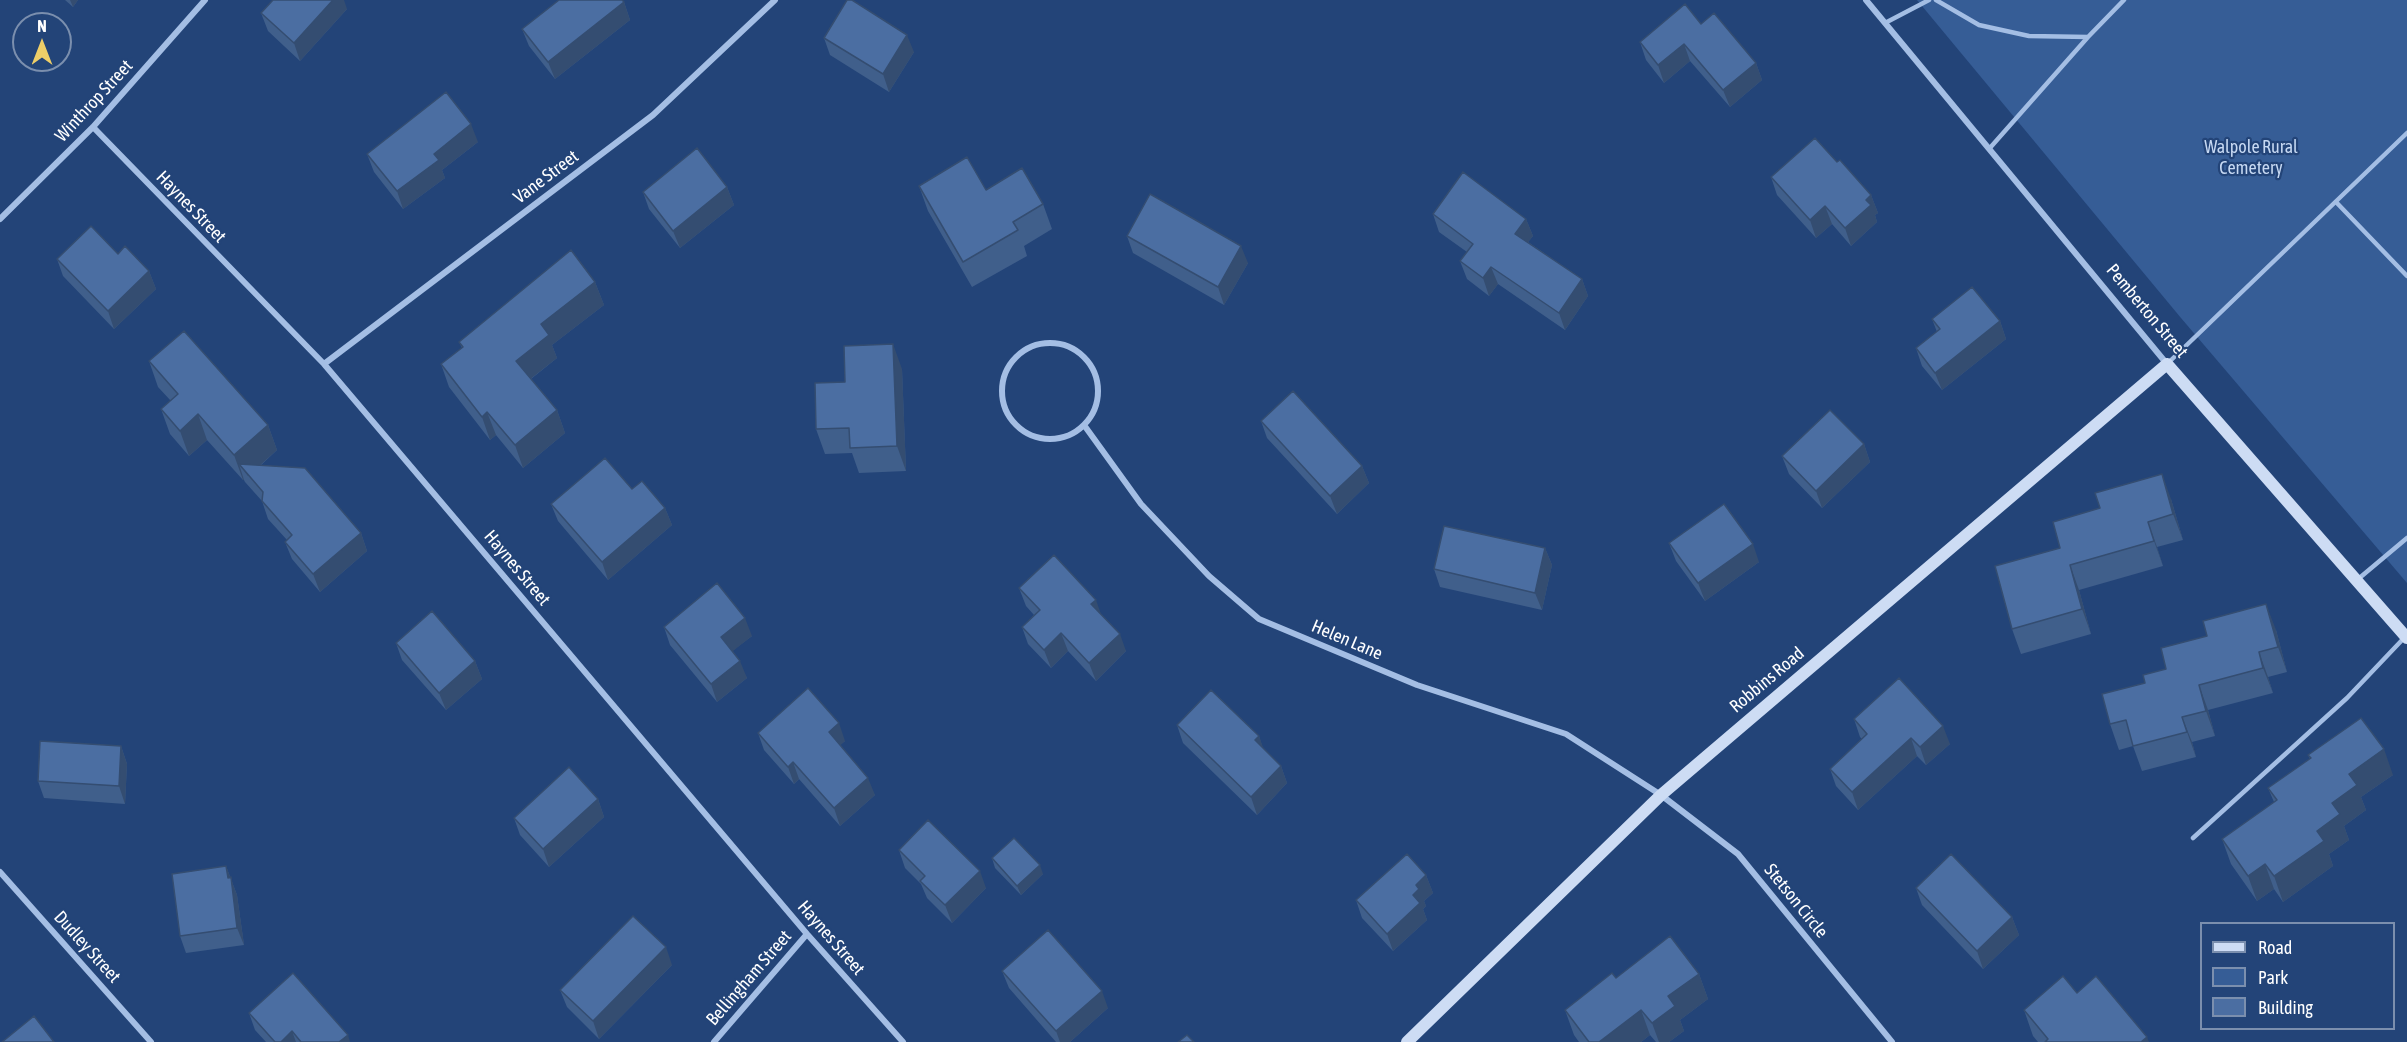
<!DOCTYPE html>
<html>
<head>
<meta charset="utf-8">
<style>
	body { margin:0 }
	#map { position:relative; width:2407px; height:1042px; overflow:hidden; background:#234478; font-family:"Asap Condensed",sans-serif }
	canvas { display:block }
	.legend { position:absolute; left:2200px; top:922px; width:195px; height:108px; box-sizing:border-box; background:#234478; border:2px solid #7b8fae; margin:0; padding:8px 10px; list-style:none; font-size:18px; color:#fff }
	.legend li { display:flex; align-items:center; gap:12px; height:30px }
	.legend b { width:30px; border:2px solid #7b8fae }
	.north { position:absolute; left:12px; top:12px; width:60px; height:60px; box-sizing:border-box; background:#234478; border:2px solid #7b8fae; border-radius:50%; rotate:0deg; font-size:16px; font-weight:700; line-height:24px; text-align:center; color:#fff }
	.north::after { content:''; display:block; margin:auto; width:21px; height:27px; background:#eece68; clip-path:polygon(50% 0,100% 100%,50% 72%,0 100%) }
</style>
</head>
<body>
<div id="map">
<canvas width="2407" height="1042"></canvas>
<ul class="legend">
<li><b style="height:8px;background:#cddcf4"></b>Road</li>
<li><b style="height:16px;background:#365d96"></b>Park</li>
<li><b style="height:16px;background:#4b6ea2"></b>Building</li>
</ul>
<div class="north">N</div>
</div>
<script>
const ctx = document.querySelector('canvas').getContext('2d');
ctx.lineJoin = 'round';
function paint(path, color) { ctx.fillStyle = color; ctx.fill(path, 'evenodd'); }
const shape = rows => new Path2D(rows.map(r => 'M' + r).join(''));
function strokePath(path, color, width, dash) { ctx.strokeStyle = color; ctx.lineWidth = width; ctx.lineCap = dash ? 'butt' : 'round'; ctx.setLineDash(dash || []); ctx.stroke(path); }
function label(font, color, halo, rows, align = 'center') {
  ctx.font = font + ' "Asap Condensed",sans-serif'; ctx.lineWidth = 4.5; ctx.setLineDash([]); ctx.textBaseline = 'middle'; ctx.strokeStyle = halo; ctx.fillStyle = color; for (const [text, x, y, turn = 0] of rows) {
    ctx.save(); ctx.translate(x, y); ctx.rotate((+turn || 0) * Math.PI / 180); ctx.textAlign = isNaN(turn) ? turn : align; if (halo) ctx.strokeText(text, 0, 0); ctx.fillText(text, 0, 0); ctx.restore();
  }
}
paint(shape([
	[1917,0,2407,0,2407,583,2181,318]
]), '#365d96');
strokePath(shape([
	[1936,0,1979,25,2029,36,2088,37,2124,0],
	[1885,23,1929,0],
	[1989,149,2088,37],
	[2336,202,2407,276],
	[2167,364,2407,133],
	[2357,580,2407,538],
	[2193,838,2347,698,2404,638]
]), '#a4bee4', 4.5);
strokePath(shape([
	[1866,0,2167,364],
	[93,127,324,364,807,934,903,1042],
	[0,219,93,127,205,0],
	'1002 391a48 48 0 1 1 96 0a48 48 0 1 1-96 0Z',
	[324,364,653,115,775,0],
	[1084,425,1141,504,1209,576,1259,619,1417,685,1566,734,1661,795,1738,854,1892,1042],
	[0,872,151,1042],
	[714,1042,807,934]
]), '#a4bee4', 6);
strokePath(shape([
	[1407,1042,1661,795,2167,364,2407,638]
]), '#cddcf4', 12);
paint(shape([
	[65,0,78,0,73,7],
	[624,2,630,20,555,79,529,46,522,29],
	[347,9,300,61,268,31,261,13],
	[1701,24,1756,63,1762,80,1730,107,1690,61,1664,83,1646,60,1640,42],
	[824,38,914,52,889,92,830,55],
	[478,142,442,170,445,178,403,209,374,172,367,154],
	[1837,162,1871,195,1878,213,1875,215,1877,222,1851,246,1832,224,1816,238,1777,195,1771,177],
	[919,186,986,190,1043,204,1052,229,1024,246,1027,256,972,287,928,211],
	[727,187,734,205,680,248,649,209,643,192],
	[1433,214,1526,219,1533,236,1528,242,1582,279,1588,296,1565,330,1498,284,1489,296,1467,279,1460,261,1467,252,1439,232],
	[1127,236,1248,263,1224,305,1133,253],
	[118,254,149,271,156,289,114,329,63,276,57,259],
	[595,282,604,305,552,345,557,358,531,379,557,410,565,433,523,468,496,435,490,440,449,387,441,364,462,348,459,342],
	[1932,319,2000,321,2006,339,1942,390,1922,366,1916,348,1937,332],
	[149,361,268,425,277,450,260,466,361,533,367,551,320,592,292,559,285,542,287,540,268,519,262,501,245,482,244,480,243,480,207,440,189,456,170,434,161,409,171,401,158,387],
	[902,369,906,471,859,473,852,453,825,454,816,429,845,382],
	[1261,421,1362,466,1369,483,1337,514,1267,438],
	[1864,444,1870,462,1822,508,1789,474,1782,456],
	[632,489,665,508,672,525,608,580,558,521,551,504],
	[2171,499,2183,540,2157,547,2163,566,2079,590,2091,634,2021,654,2012,629,2060,548],
	[1669,543,1759,562,1705,601,1676,561],
	[1545,548,1552,565,1542,610,1440,587,1434,569],
	[1019,588,1101,614,1126,651,1096,681,1068,651,1051,668,1028,644,1022,627,1034,615,1026,606],
	[664,627,752,636,732,651,747,678,717,702,670,645],
	[2276,630,2287,672,2268,677,2273,693,2208,710,2215,736,2192,742,2196,757,2142,771,2133,746,2119,750,2110,724,2145,683,2166,669],
	[396,643,475,661,482,679,446,710,402,660],
	[1854,719,1950,744,1926,765,1917,756,1858,810,1836,786,1830,769,1862,739,1860,737],
	[1177,725,1259,736,1263,749,1281,766,1287,783,1257,815,1183,743],
	[758,733,845,741,840,745,875,795,840,826,799,779,794,784,764,750],
	[121,746,127,764,125,804,44,798,38,781],
	[2308,755,2393,775,2361,797,2366,810,2344,826,2349,840,2329,854,2333,866,2283,902,2274,889,2257,901,2231,864,2222,839,2274,802,2268,788,2310,759],
	[598,799,604,817,549,867,520,835,514,818],
	[899,850,986,888,952,923,927,898,921,884,905,868],
	[992,858,1043,874,1021,895,995,868],
	[226,866,237,895,244,945,186,953,180,936],
	[1426,875,1433,893,1424,901,1426,906,1423,909,1427,920,1393,951,1362,918,1356,900],
	[1916,888,2012,917,2019,935,1983,969,1922,905],
	[672,965,599,1039,567,1007,560,990],
	[1002,971,1108,1008,1070,1042,1056,1042,1009,988],
	[1699,974,1708,999,1680,1020,1684,1031,1669,1042,1656,1042,1650,1035,1641,1042,1579,1042,1574,1035,1565,1010,1616,978],
	[2077,993,2149,1042,2038,1042,2033,1036,2024,1010],
	[249,1013,350,1042,266,1042,255,1030]
]), '#405f8b');
paint(shape([
	[70,0,78,0,73,7],
	[333,0,344,0,347,9,300,61,294,43],
	[624,2,630,20,555,79,548,62],
	[907,35,914,52,889,92,883,74],
	[1684,44,1690,61,1664,83,1658,65],
	[1756,63,1762,80,1730,107,1723,90],
	[471,124,478,142,442,170,445,178,403,209,397,191,434,154],
	[727,187,734,205,680,248,673,231],
	[1871,195,1878,213,1875,215,1877,222,1851,246,1845,228,1866,200],
	[1825,206,1832,224,1816,238,1810,220],
	[1526,219,1533,236,1521,251,1515,234],
	[1241,246,1248,263,1224,305,1218,287],
	[1491,267,1498,284,1489,296,1483,278],
	[149,271,156,289,114,329,108,311],
	[1582,279,1588,296,1565,330,1559,313],
	[595,282,604,305,552,345,557,358,524,384,516,361,541,324],
	[2000,321,2006,339,1942,390,1935,373],
	[893,344,902,369,906,471,897,446],
	[557,410,565,433,523,468,515,445],
	[487,412,496,435,490,440,482,417],
	[198,414,207,440,189,456,180,431],
	[268,425,277,450,248,476,239,464,244,480,243,480,234,455],
	[1864,444,1870,462,1822,508,1816,491],
	[1362,466,1369,483,1337,514,1330,496],
	[2162,474,2171,499,2183,540,2173,514],
	[665,508,672,525,608,580,602,562],
	[2148,522,2157,547,2163,566,2154,541],
	[361,533,367,551,320,592,313,574],
	[1753,544,1759,562,1705,601,1698,583],
	[1545,548,1552,565,1542,610,1535,593],
	[2070,565,2079,590,2091,634,2082,609],
	[1096,600,1102,617,1091,604],
	[2266,604,2276,630,2287,672,2278,647],
	[745,618,752,636,728,655,721,637],
	[1061,633,1068,651,1051,668,1044,650],
	[1120,634,1126,651,1096,681,1089,663],
	[2259,652,2268,677,2273,693,2263,668],
	[475,661,482,679,446,710,439,693],
	[740,661,747,678,717,702,711,684],
	[2199,685,2208,710,2215,736,2206,711],
	[2182,717,2192,742,2196,757,2187,732],
	[839,723,845,741,835,750,829,732],
	[1943,726,1950,744,1926,765,1920,747],
	[1259,736,1265,753,1255,740],
	[1911,738,1917,756,1858,810,1852,792],
	[121,746,127,764,125,804,119,786],
	[2384,749,2393,775,2361,797,2366,810,2344,826,2349,840,2329,854,2333,866,2283,902,2274,876,2317,831,2349,774],
	[793,762,799,779,794,784,788,767],
	[1281,766,1287,783,1257,815,1251,797],
	[868,778,875,795,840,826,834,808],
	[598,799,604,817,549,867,543,849],
	[2265,864,2274,889,2257,901,2248,876],
	[1040,865,1043,874,1021,895,1017,886],
	[226,866,237,895,244,945,237,928],
	[980,871,986,888,952,923,945,905],
	[1426,875,1433,893,1424,901,1426,906,1423,909,1427,920,1393,951,1387,934,1413,895,1416,885],
	[2012,917,2019,935,1983,969,1977,951],
	[666,947,672,965,599,1039,593,1021],
	[1699,974,1708,999,1680,1020,1684,1031,1669,1042,1659,1042,1652,1023,1668,996],
	[1102,991,1108,1008,1070,1042,1060,1042,1056,1031],
	[1641,1010,1650,1035,1641,1042,1599,1042],
	[292,1031,296,1042,281,1042],
	[348,1035,350,1042,339,1042],
	[2147,1037,2149,1042,2141,1042]
]), '#344d71');
const building = shape([
	[273,0,333,0,294,43,261,13,273,0],
	[559,0,622,0,624,2,548,62,522,29,559,0],
	[847,0,852,0,907,35,883,74,824,38,847,0],
	[1685,4,1701,24,1714,13,1756,63,1723,90,1684,44,1658,65,1640,42,1685,4],
	[446,92,471,124,434,154,439,160,397,191,367,154,446,92],
	[1815,138,1837,162,1840,160,1871,195,1866,200,1871,205,1845,228,1825,206,1810,220,1771,177,1815,138],
	[697,148,727,187,673,231,643,192,697,148],
	[967,157,986,190,1022,168,1043,204,1013,222,1018,230,963,262,919,186,967,157],
	[1463,172,1526,219,1515,234,1582,279,1559,313,1491,267,1483,278,1460,261,1473,244,1433,214,1463,172],
	[1150,194,1241,246,1218,287,1127,236,1150,194],
	[91,226,118,254,125,246,149,271,108,311,57,259,91,226],
	[571,250,595,282,541,324,549,335,516,361,557,410,515,445,487,412,482,417,441,364,463,347,459,342,571,250],
	[1972,287,2000,321,1935,373,1916,348,1940,329,1932,319,1972,287],
	[184,331,268,425,234,455,198,414,180,431,161,409,178,394,149,361,184,331],
	[893,344,897,446,850,448,849,428,816,429,815,383,845,382,844,346,893,344],
	[1293,391,1362,466,1330,496,1261,421,1293,391],
	[1830,410,1864,444,1816,491,1782,456,1830,410],
	[605,458,632,489,642,481,665,508,602,562,551,504,605,458],
	[239,464,305,468,361,533,313,574,285,542,292,535,262,501,263,492,239,464],
	[2162,474,2173,514,2148,522,2154,541,2070,565,2082,609,2012,629,1995,566,2060,548,2053,522,2100,508,2095,493,2162,474],
	[1724,504,1753,544,1698,583,1669,543,1724,504],
	[1444,526,1545,548,1535,593,1434,569,1444,526],
	[1054,555,1096,600,1091,604,1120,634,1089,663,1061,633,1044,650,1022,627,1040,610,1019,588,1054,555],
	[717,583,745,618,721,637,740,661,711,684,664,627,717,583],
	[2266,604,2278,647,2259,652,2263,668,2199,685,2206,711,2182,717,2187,732,2133,746,2126,720,2110,724,2102,694,2145,683,2143,675,2166,669,2161,648,2207,636,2203,621,2266,604],
	[432,611,475,661,439,693,396,643,432,611],
	[1899,678,1943,726,1920,747,1911,738,1852,792,1830,769,1867,734,1854,719,1899,678],
	[808,688,839,723,829,732,868,778,834,808,793,762,788,767,758,733,808,688],
	[1211,690,1259,736,1255,740,1281,766,1251,797,1177,725,1211,690],
	[2361,718,2384,749,2349,774,2357,785,2332,803,2340,814,2317,831,2324,841,2274,876,2265,864,2248,876,2222,839,2277,800,2268,788,2311,758,2308,755,2361,718],
	[40,741,121,746,119,786,38,781,40,741],
	[569,767,598,799,543,849,514,818,569,767],
	[928,820,980,871,945,905,920,881,925,876,899,850,928,820],
	[1014,838,1040,865,1017,886,992,858,1014,838],
	[1407,854,1426,875,1416,885,1419,889,1413,895,1420,903,1387,934,1356,900,1407,854],
	[1951,854,2012,917,1977,951,1916,888,1951,854],
	[226,866,228,878,231,877,237,928,180,936,172,874,226,866],
	[633,916,666,947,593,1021,560,990,633,916],
	[1048,930,1102,991,1056,1031,1002,971,1048,930],
	[1670,936,1699,974,1668,996,1675,1006,1652,1023,1641,1010,1599,1042,1589,1042,1565,1010,1612,973,1616,978,1670,936],
	[293,973,348,1035,339,1042,301,1042,292,1031,281,1042,275,1042,249,1013,293,973],
	[2063,976,2077,993,2096,976,2147,1037,2141,1042,2045,1042,2048,1039,2024,1010,2063,976],
	[34,1016,54,1042,2,1042,34,1016],
	[1187,1035,1194,1042,1178,1042,1187,1035]
]);
paint(building, '#4b6ea2');
strokePath(building, '#344d71', 1.5);
label('18px', '#fff', '#234478', [
	["Winthrop Street",94,101,-47],
	["Vane Street",546,177,-37],
	["Haynes Street",191,207,46],
	["Pemberton Street",2147,311,50],
	["Haynes Street",517,568,50],
	["Helen Lane",1347,640,23],
	["Robbins Road",1767,680,-40],
	["Stetson Circle",1796,901,51],
	["Haynes Street",831,938,49],
	["Dudley Street",87,947,48],
	["Bellingham Street",749,978,-49]
]);
label('18px', '#c7d9f3', '#234478', [
	["Walpole Rural",2251,147],
	["Cemetery",2251,168]
]);
</script>
</body>
</html>
